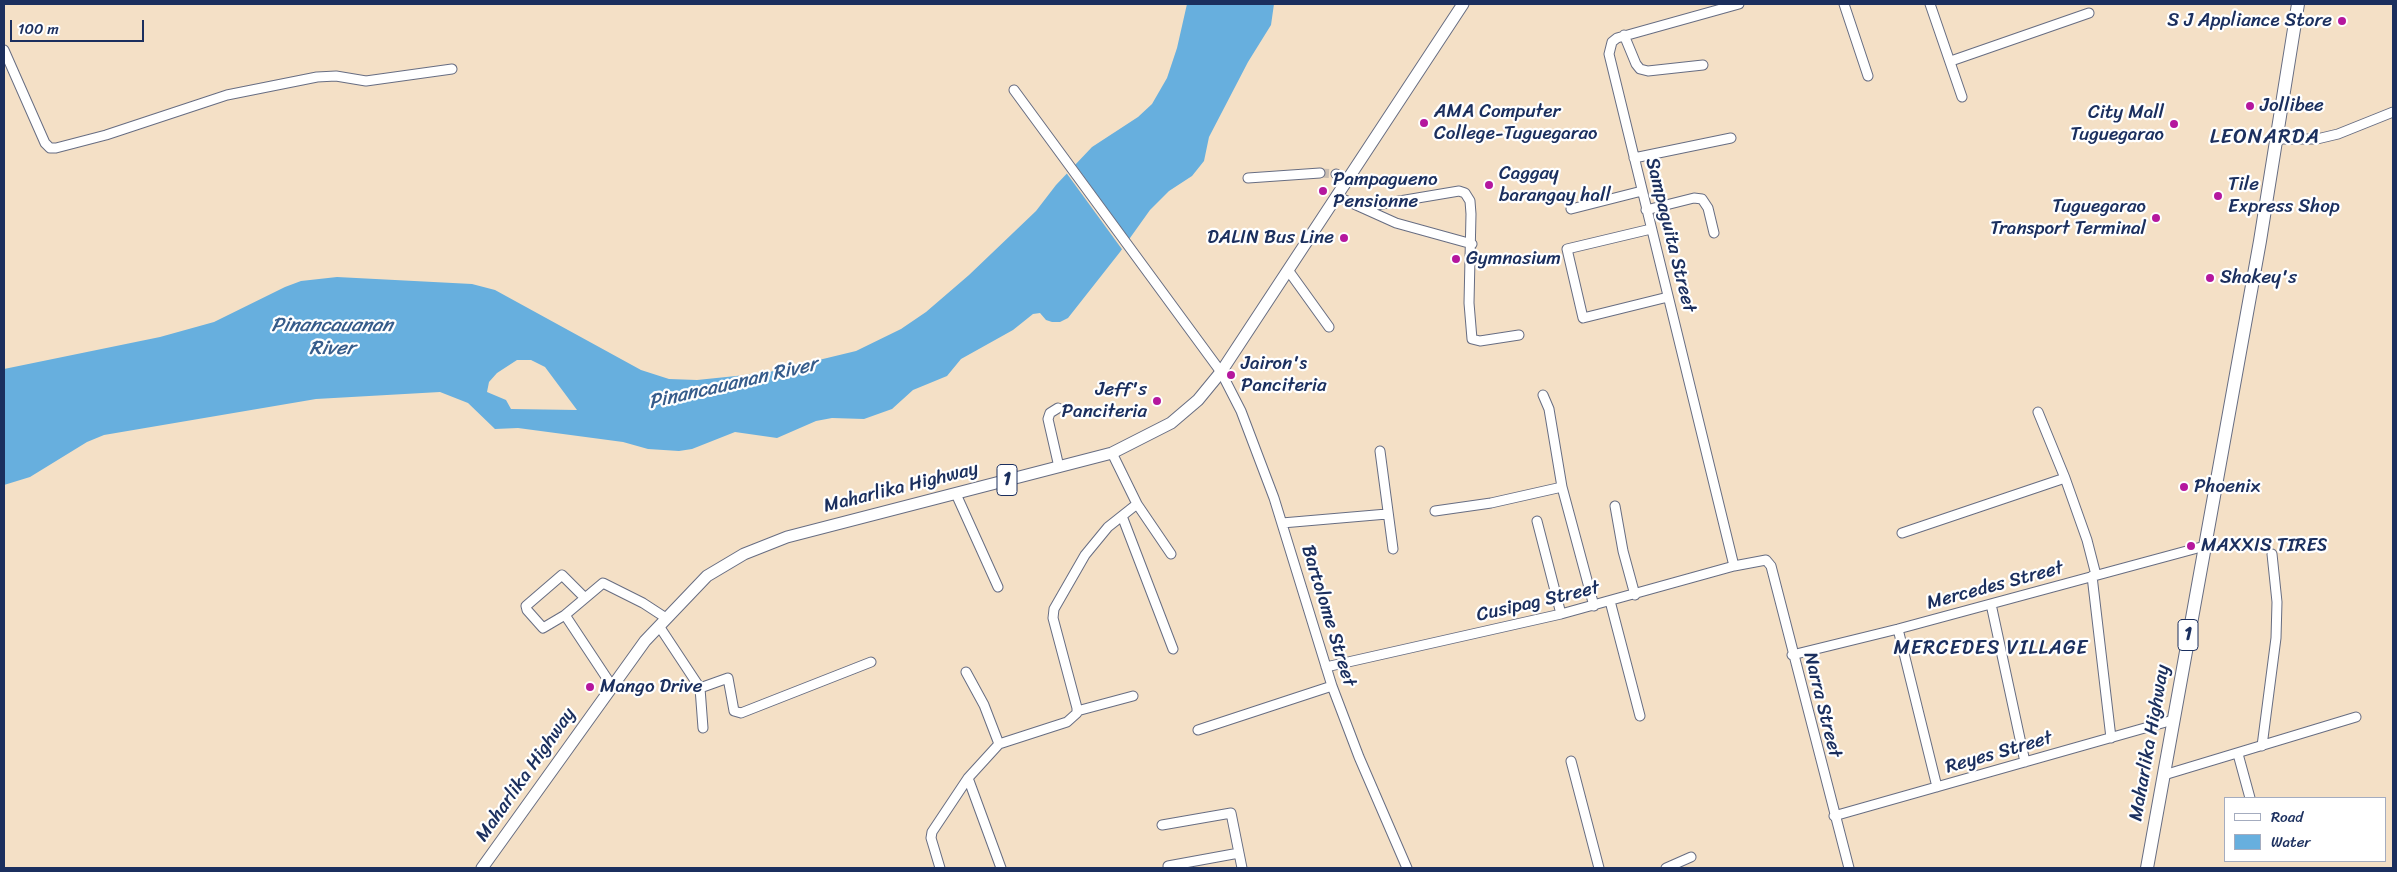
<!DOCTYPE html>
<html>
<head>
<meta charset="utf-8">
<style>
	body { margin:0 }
	#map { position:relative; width:2397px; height:872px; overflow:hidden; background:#f4e0c6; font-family:Sriracha,sans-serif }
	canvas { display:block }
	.frame { position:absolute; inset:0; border:5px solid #1b2f5e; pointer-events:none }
	.legend { position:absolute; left:2224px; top:797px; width:162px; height:65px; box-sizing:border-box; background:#fff; border:1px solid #a4acbf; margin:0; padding:6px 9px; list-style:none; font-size:15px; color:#1b2f5e }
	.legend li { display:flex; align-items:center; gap:10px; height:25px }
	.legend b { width:25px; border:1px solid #a4acbf }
	.scale { position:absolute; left:10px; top:20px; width:134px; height:22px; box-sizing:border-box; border:2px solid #1b2f5e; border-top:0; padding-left:6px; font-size:15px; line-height:18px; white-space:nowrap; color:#1b2f5e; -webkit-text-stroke:4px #fff; paint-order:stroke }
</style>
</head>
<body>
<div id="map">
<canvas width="2397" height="872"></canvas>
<div class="frame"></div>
<ul class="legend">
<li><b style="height:6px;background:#fff"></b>Road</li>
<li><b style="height:14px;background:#67afde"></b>Water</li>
</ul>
<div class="scale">100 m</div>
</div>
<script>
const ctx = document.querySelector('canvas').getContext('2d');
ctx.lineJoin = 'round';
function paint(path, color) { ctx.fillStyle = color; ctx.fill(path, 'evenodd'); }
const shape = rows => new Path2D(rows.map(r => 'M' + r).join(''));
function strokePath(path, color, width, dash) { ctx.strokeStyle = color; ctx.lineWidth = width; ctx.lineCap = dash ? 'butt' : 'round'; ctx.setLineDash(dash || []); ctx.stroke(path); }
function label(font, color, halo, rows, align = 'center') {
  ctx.font = font + ' Sriracha,sans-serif'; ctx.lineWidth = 4.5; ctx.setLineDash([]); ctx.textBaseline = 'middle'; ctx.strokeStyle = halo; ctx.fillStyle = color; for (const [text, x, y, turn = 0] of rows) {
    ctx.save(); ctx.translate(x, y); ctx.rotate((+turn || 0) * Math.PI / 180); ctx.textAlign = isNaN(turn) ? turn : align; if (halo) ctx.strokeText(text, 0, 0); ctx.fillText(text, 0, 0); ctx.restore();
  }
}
paint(shape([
	[1187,4,1274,4,1271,25,1248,62,1209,137,1204,161,1192,176,1169,191,1150,210,1120,252,1068,318,1060,322,1052,322,1046,320,1040,313,1033,314,1013,330,961,359,947,376,913,390,892,409,864,419,832,418,816,421,777,438,735,432,692,449,679,451,648,449,623,442,518,428,495,429,468,403,440,392,316,399,104,435,87,442,30,477,4,485,4,369,160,337,214,322,285,287,301,281,337,277,472,284,495,290,641,370,669,379,697,380,765,373,856,351,901,329,926,312,969,275,1036,211,1056,185,1092,147,1138,117,1152,104,1167,78,1177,48],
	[517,360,531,360,545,367,577,410,511,409,506,400,487,392,489,382,497,373]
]), '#67afde');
paint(shape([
	[1074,163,1131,241,1124,252,1065,171]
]), '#f4e0c6');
strokePath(shape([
	[1320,173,1336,174]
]), '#c9bdb1', 9, [9, 4.5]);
const minor = shape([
	[1844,4,1868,76],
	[1930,4,1962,97],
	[1624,35,1636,64,1640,69,1648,71,1703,65],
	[4,50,45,143,50,148,56,148,106,135,227,95,317,77,336,76,366,81,452,69],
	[1951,61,2089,13],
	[1014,90,1221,372,1241,411,1274,498,1332,686,1359,757,1407,868],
	[2276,139,2317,139,2338,134,2393,112],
	[1634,158,1731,138],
	[1336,174,1346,180],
	[1248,178,1320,173],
	[1336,196,1396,223,1472,244],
	[1364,207,1459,191,1465,193,1470,201,1471,214,1469,303,1472,339,1480,341,1519,335],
	[1571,209,1642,191],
	[1646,210,1694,198,1702,199,1708,208,1714,233],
	[1651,229,1567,249,1583,318,1668,297],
	[1288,270,1329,327],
	[1543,395,1549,409,1562,487,1594,606],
	[1058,408,1050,413,1048,419,1059,467],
	[2038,412,2065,478,2087,540,2096,575],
	[1380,451,1393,549],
	[956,494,998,587],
	[1137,504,1171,554],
	[1615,506,1623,551,1635,595],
	[1435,511,1491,503,1562,487],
	[1122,516,1173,649],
	[1537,521,1561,614],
	[1282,523,1387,514],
	[1902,533,2065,478],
	[1734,566,1609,54,1612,42,1617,38,1739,4],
	[2092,576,2111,738],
	[1610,601,1640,716],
	[1991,604,2025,762],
	[565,615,543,628,527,610,526,606,562,575,584,597],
	[659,626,700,688,703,728],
	[1898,629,1937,787],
	[1792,655,1898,629,2205,546],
	[1326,667,1561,614,1734,566,1766,560,1771,566,1849,868],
	[966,672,984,705,999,744],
	[612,686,565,615,603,583,643,603,666,618],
	[700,688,728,678,734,711,741,713,871,662],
	[1077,711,1133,696],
	[1198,730,1332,686],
	[2262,746,2276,638,2277,602,2272,554],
	[2238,754,2250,798],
	[1571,761,1599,868],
	[2164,775,2356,717],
	[968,778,1001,868],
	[1834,816,2173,720],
	[1162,825,1231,813,1242,868],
	[1168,866,1239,853],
	[940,868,931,838,932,832,968,778,999,744,1067,722,1077,713,1077,708,1053,618,1054,609,1085,555,1108,527,1137,504,1112,453],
	[1666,868,1691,857]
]);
const major = shape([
	[482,868,645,641,707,576,744,554,787,537,1112,453,1171,423,1198,400,1221,372,1463,4]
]);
const highway = shape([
	[2147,868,2260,241,2298,4]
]);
strokePath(minor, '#676d82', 11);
strokePath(major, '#676d82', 13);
strokePath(highway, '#676d82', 14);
strokePath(minor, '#fff', 9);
strokePath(major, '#fff', 11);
strokePath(highway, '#fff', 12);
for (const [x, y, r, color] of [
	[2342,21,5,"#b5179e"],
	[2250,106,5,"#b5179e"],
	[1424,123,5,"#b5179e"],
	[2174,124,5,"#b5179e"],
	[1489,185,5,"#b5179e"],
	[1323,191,5,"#b5179e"],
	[2218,196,5,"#b5179e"],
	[2156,218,5,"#b5179e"],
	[1344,238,5,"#b5179e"],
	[1456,259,5,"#b5179e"],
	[2210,278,5,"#b5179e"],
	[1231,375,5,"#b5179e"],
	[1157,401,5,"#b5179e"],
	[2184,487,5,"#b5179e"],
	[2191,546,5,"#b5179e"],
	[590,687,5,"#b5179e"]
]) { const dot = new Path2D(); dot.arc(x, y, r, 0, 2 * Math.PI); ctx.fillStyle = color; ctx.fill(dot); strokePath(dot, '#fff', 2); }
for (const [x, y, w] of [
	[1007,480,20],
	[2188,635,20]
]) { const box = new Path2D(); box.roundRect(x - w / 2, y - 15.5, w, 31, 4); ctx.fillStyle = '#fff'; ctx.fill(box); strokePath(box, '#1b2f5e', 1); }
label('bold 18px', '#1b2f5e', null, [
	["1",1007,480],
	["1",2188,635]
]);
label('19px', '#1b2f5e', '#fff', [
	["S J Appliance Store",2332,21,"right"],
	["Jollibee",2260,106],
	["AMA Computer",1434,112],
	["College-Tuguegarao",1434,134],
	["City Mall",2164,113,"right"],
	["Tuguegarao",2164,135,"right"],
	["Caggay",1499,174],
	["barangay hall",1499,196],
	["Pampagueno",1333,180],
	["Pensionne",1333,202],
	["Tile",2228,185],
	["Express Shop",2228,207],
	["Tuguegarao",2146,207,"right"],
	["Transport Terminal",2146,229,"right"],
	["DALIN Bus Line",1334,238,"right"],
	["Gymnasium",1466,259],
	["Shakey's",2220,278],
	["Jairon's",1241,364],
	["Panciteria",1241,386],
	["Jeff's",1147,390,"right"],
	["Panciteria",1147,412,"right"],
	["Phoenix",2194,487],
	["MAXXIS TIRES",2201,546],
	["Mango Drive",600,687]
], 'left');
label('19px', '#1b2f5e', '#fff', [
	["Sampaguita Street",1670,235,76],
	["Maharlika Highway",901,488,-14],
	["Mercedes Street",1995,586,-15],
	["Cusipag Street",1538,602,-13],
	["Bartolome Street",1328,616,73],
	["Narra Street",1822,705,76],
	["Maharlika Highway",2150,743,-80],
	["Reyes Street",1999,753,-16],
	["Maharlika Highway",526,775,-55]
]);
label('italic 20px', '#365c8b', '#fff', [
	["Pinancauanan",332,326],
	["River",332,349],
	["Pinancauanan River",733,384,-13]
]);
ctx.letterSpacing = '1px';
label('20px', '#1b2f5e', '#fff', [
	["MERCEDES VILLAGE",1991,649]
]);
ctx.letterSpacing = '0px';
ctx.letterSpacing = '1px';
label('21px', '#1b2f5e', '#fff', [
	["LEONARDA",2265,138]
]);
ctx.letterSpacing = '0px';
</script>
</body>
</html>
